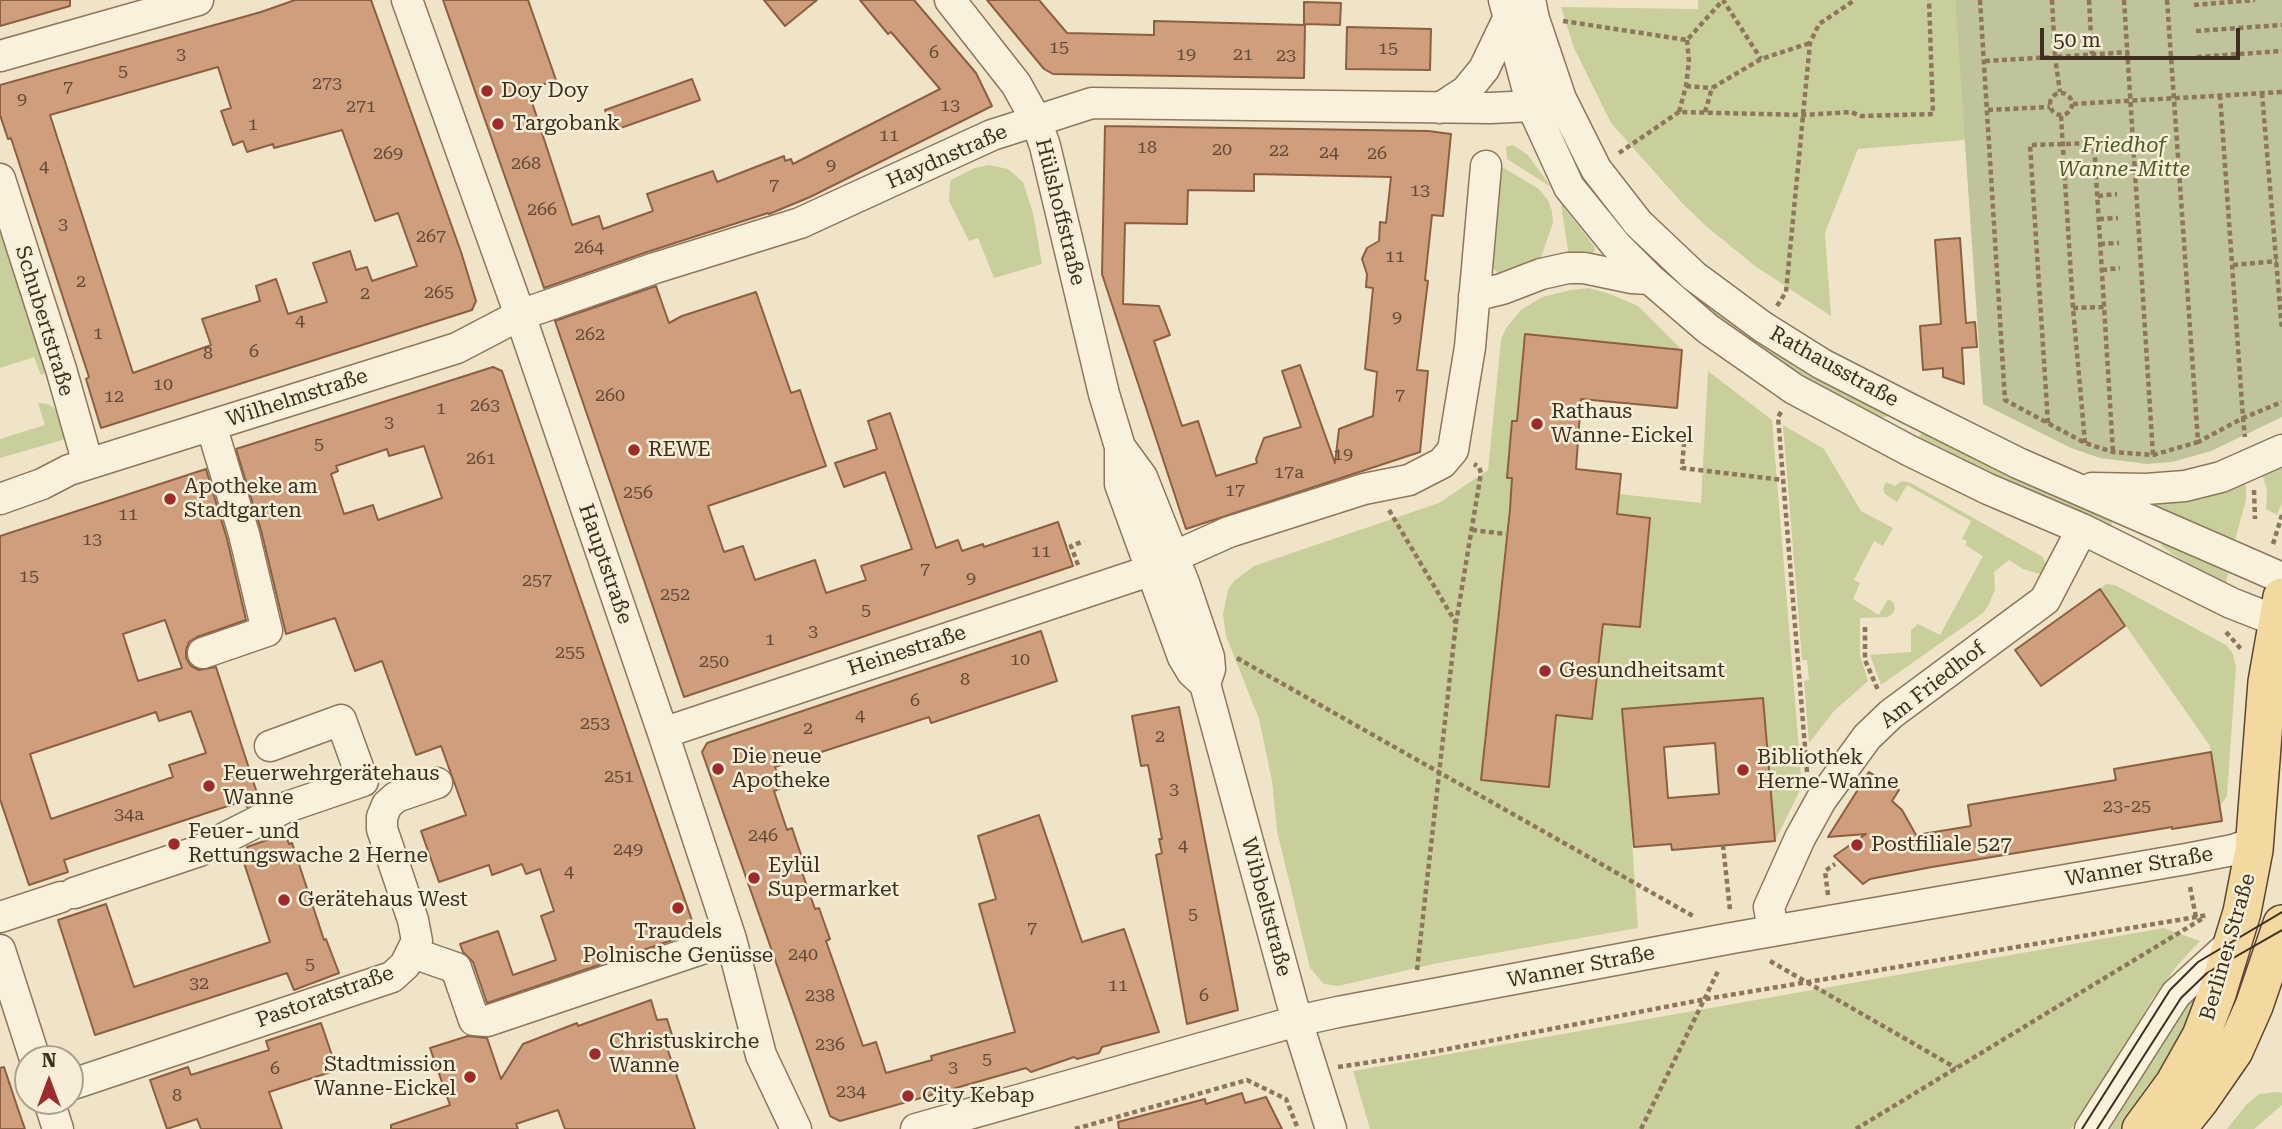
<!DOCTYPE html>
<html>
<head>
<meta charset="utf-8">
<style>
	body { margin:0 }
	#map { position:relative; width:2282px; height:1129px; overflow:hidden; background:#f0e4c8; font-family:"Roboto Serif",serif }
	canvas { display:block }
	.north { position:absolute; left:14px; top:1045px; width:70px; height:70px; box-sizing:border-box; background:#f7eed8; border:2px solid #ada18e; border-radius:50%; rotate:0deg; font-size:19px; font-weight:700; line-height:28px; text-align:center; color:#3d2e20 }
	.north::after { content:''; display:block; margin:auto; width:24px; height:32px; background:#9e2a2b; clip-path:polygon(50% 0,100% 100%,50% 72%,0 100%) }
	.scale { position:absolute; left:2040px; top:28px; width:200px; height:32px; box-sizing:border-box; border:4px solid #3d2e20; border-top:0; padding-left:9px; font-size:21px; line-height:24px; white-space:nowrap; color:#3d2e20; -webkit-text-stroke:5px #f7eed8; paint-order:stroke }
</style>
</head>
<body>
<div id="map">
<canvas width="2282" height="1129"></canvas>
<div class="north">N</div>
<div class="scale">50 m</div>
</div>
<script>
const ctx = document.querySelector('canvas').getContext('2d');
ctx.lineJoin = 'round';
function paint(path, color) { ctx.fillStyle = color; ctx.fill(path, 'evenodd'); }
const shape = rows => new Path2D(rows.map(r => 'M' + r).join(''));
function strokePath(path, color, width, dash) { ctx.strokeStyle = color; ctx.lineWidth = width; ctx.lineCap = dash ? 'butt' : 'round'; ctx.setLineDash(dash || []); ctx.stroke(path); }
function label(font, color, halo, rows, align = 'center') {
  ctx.font = font + ' "Roboto Serif",serif'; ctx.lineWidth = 5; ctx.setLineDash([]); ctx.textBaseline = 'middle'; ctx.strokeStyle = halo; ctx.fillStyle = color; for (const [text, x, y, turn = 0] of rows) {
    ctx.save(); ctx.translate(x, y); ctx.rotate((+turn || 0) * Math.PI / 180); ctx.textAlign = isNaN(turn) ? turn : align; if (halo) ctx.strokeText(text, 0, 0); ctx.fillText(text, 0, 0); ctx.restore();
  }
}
paint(shape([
	[1698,0,1955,0,1965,140,1858,149,1825,233,1831,316,1755,266,1706,226,1683,204,1611,123,1574,48,1561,7,1698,9],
	[1513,145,1528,155,1551,187,1507,159,1506,147],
	[989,165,1008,169,1023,182,1033,213,1042,264,994,278,978,238,969,241,949,201,950,183,951,180,975,168],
	[1499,165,1539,189,1548,200,1552,211,1553,223,1539,263,1503,274,1498,273,1491,266],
	[1590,184,1636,242,1684,287,1754,337,1888,413,1888,416,1878,419,1817,386,1726,327,1653,267,1584,188],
	[0,200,55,370,41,375,34,357,0,368],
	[1561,204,1594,246,1595,251,1589,256,1569,257],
	[1589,288,1610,294,1638,306,1682,350,1525,335,1517,421,1512,422,1507,477,1512,478,1509,508,1481,780,1549,787,1556,715,1592,719,1603,624,1640,627,1650,519,1617,514,1619,494,1701,503,1708,371,1772,420,1802,786,1775,841,1762,698,1623,709,1638,928,1438,963,1338,986,1324,984,1310,968,1277,831,1272,781,1259,719,1226,636,1223,614,1228,590,1234,581,1254,566,1439,503,1488,470,1501,340,1506,328,1521,310,1542,297,1571,290],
	[38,403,48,404,55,409,66,439,0,458,0,439,45,425],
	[1783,425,1824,449,1861,511,1893,528,1883,546,1874,541,1854,580,1860,583,1853,599,1879,615,1888,599,1893,602,1895,608,1893,613,1888,617,1860,618,1860,655,1868,681,1834,711,1809,743,1804,681,1809,680,1807,660,1802,660],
	[1922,433,2110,514,2112,526,2029,493,1923,442,1918,437],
	[2282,459,2282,503,2277,515,2266,509,2267,490,2261,471],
	[2242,480,2246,487,2246,500,2233,547,2158,511,2156,506,2157,501],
	[1902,481,1911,483,2043,557,2046,565,2043,575,2023,569,2009,560,1994,572,1995,589,1988,606,1983,613,1881,685,1870,655,1911,652,1911,630,1918,624,1940,635,1983,556,1965,545,1967,541,1962,539,1971,521,1907,485,1897,502,1885,494,1883,489,1886,482,1895,486],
	[2161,537,2228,573,2225,586,2172,554,2163,547,2160,541],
	[2106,584,2115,585,2226,645,2233,654,2236,667,2227,796,2220,806,2210,746,2100,589],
	[2164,928,2200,941,2177,966,2151,1001,2115,1063,2071,1129,1370,1129,1353,1071],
	[2202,986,2181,1041,2123,1129,2105,1129,2188,999],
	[2277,1092,2282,1093,2282,1105,2254,1129,2227,1129,2246,1105,2259,1094]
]), '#c9cf9b');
paint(shape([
	[1955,0,2282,0,2282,417,2211,451,2172,462,2147,464,2100,458,2071,448,1983,404]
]), '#bfc49a');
const building = shape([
	[0,0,70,0,70,6,0,26,0,0],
	[295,0,371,0,461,252,476,301,472,310,101,428,86,379,89,377,11,138,8,139,0,115,0,85,261,12,295,0],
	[218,67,231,108,221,111,233,145,243,141,247,152,273,144,274,148,342,130,375,221,398,213,417,266,372,281,367,267,356,270,350,251,313,263,327,302,288,314,276,279,256,286,260,301,202,319,211,345,133,373,50,115,218,67],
	[443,0,528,0,556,80,528,90,572,225,599,216,603,229,653,211,647,194,713,171,717,182,784,156,785,161,791,159,793,164,940,89,891,32,888,34,860,0,914,0,976,73,992,106,810,197,769,214,768,213,650,251,544,288,443,0],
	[764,0,817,0,785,26,764,0],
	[987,0,1039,0,1067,33,1154,35,1154,21,1305,25,1304,78,1053,74,1044,69,987,0],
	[1304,2,1341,3,1340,25,1304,24,1304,2],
	[1347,27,1431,29,1430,70,1346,69,1347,27],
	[692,79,700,100,612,131,605,110,692,79],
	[1105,126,1428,131,1451,134,1443,216,1432,215,1425,280,1428,281,1417,370,1428,371,1420,452,1186,529,1102,274,1105,126],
	[1254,174,1391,177,1386,223,1380,222,1379,241,1367,248,1362,259,1367,274,1366,287,1373,288,1365,369,1377,372,1373,416,1339,429,1335,463,1300,365,1282,371,1301,427,1264,438,1256,459,1257,463,1216,476,1198,421,1182,426,1154,341,1170,335,1159,306,1123,304,1125,223,1187,224,1188,190,1254,191,1254,174],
	[1960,238,1966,323,1975,322,1977,347,1962,348,1964,384,1943,377,1943,368,1923,370,1920,326,1941,324,1935,240,1960,238],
	[656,286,669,323,682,316,756,292,791,393,800,390,813,429,826,466,708,506,724,552,743,546,755,580,815,560,826,593,866,580,861,566,912,549,885,472,844,487,835,463,877,449,868,421,890,413,936,548,958,540,962,551,983,544,984,547,1058,522,1073,566,684,697,555,321,656,286],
	[1525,334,1682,350,1677,408,1581,399,1576,469,1621,474,1617,514,1650,518,1640,627,1603,624,1592,719,1556,715,1549,787,1481,780,1510,509,1512,478,1507,478,1512,421,1517,421,1525,334],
	[493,367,502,371,696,932,487,1003,473,962,463,952,460,944,498,931,513,975,556,960,541,916,554,911,540,869,526,874,522,864,492,875,489,865,439,882,421,831,466,815,441,746,416,755,382,661,355,671,335,618,286,634,261,530,236,449,493,367],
	[424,446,442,498,378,520,373,505,344,514,331,474,338,471,336,466,387,449,389,456,424,446],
	[206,469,227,539,246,620,197,637,189,642,186,650,186,658,191,666,199,670,216,667,258,796,270,792,272,795,247,807,243,801,64,860,68,872,29,885,0,799,0,536,206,469],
	[165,620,182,668,138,681,123,634,165,620],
	[191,711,206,753,169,765,173,777,51,819,30,754,156,712,159,721,191,711],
	[2100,589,2125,626,2041,686,2015,650,2100,589],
	[1041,631,1057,681,931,723,929,717,775,767,782,788,774,791,787,830,792,828,797,843,803,860,798,861,815,909,819,908,830,939,826,941,863,1046,876,1042,886,1073,932,1060,931,1056,1015,1032,979,904,996,899,978,836,1039,815,1082,942,1124,929,1159,1032,1102,1047,1099,1053,1077,1059,1074,1057,1031,1072,1026,1068,840,1121,830,1116,702,752,707,743,1041,631],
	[1763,698,1775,841,1672,850,1671,844,1634,847,1622,709,1763,698],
	[1715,743,1719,794,1668,798,1664,747,1715,743],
	[1179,707,1238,1010,1187,1024,1156,855,1162,853,1159,839,1162,839,1148,765,1141,766,1132,716,1179,707],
	[2211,752,2222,821,2172,829,2172,827,1932,867,1870,879,1863,884,1834,856,1866,834,1828,837,1869,772,1899,790,1892,801,1902,810,1916,835,1971,826,1968,805,2116,780,2114,769,2211,752],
	[283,828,289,844,292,843,324,940,326,939,339,973,294,990,287,973,95,1035,58,920,106,904,134,987,270,942,243,860,250,857,247,847,270,839,268,836,283,828],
	[651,1000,657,1020,667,1019,673,1038,673,1046,667,1048,695,1129,565,1129,558,1110,516,1124,518,1129,391,1129,391,1125,450,1105,430,1048,468,1036,487,1038,501,1079,523,1044,577,1023,578,1026,651,1000],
	[321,1023,337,1070,269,1092,282,1129,201,1129,197,1119,167,1129,150,1080,188,1067,191,1075,269,1050,266,1041,321,1023],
	[4,1067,18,1109,25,1129,0,1129,0,1068,4,1067],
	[1242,1093,1245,1103,1266,1097,1282,1129,1119,1129,1118,1122,1205,1099,1206,1104,1242,1093]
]);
paint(building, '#cf9f7d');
strokePath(building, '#8d5f41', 2);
const minor = shape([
	[407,0,520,315,663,733,731,939,761,1055,796,1129],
	[950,0,1016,84,1036,120,1045,146,1104,394,1120,447,1120,484,1183,657,1192,672,1205,684,1297,1021,1331,1129],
	[1504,0,1532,106,1569,187,1616,245,1650,279,1708,329,1794,389,1910,451,1988,489,2082,529,2231,603,2282,623],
	[1530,0,1534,19,1561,99,1596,169,1638,223,1694,276,1763,327,1822,364,1908,408,2018,463,2282,578],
	[0,56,198,0],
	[1440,108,1466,91,1484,69,1508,19],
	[0,179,61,369,88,464],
	[1474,296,1502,289,1541,274,1568,268,1584,268,1632,278,1650,279],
	[1120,447,1142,477,1184,583,1209,657,1210,669,1205,684],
	[2092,488,2146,489,2185,486,2221,477,2282,450],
	[0,499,42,484,69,470,457,348,520,315,655,268,800,223,992,135,1092,103,1491,108,1532,106,1561,99],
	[1173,557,1229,532,1364,489,1409,480,1442,463,1453,450,1470,347,1486,166],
	[203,653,267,631,244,534,211,425],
	[663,733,1152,570],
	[74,893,199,851,284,808,363,781,341,720,270,746],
	[0,917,61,897],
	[1773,931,1769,907,1800,838,1821,800,1867,737,1891,714,2045,600,2082,529],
	[0,950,35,1059],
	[413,953,456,968,474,1020,487,1021,731,939],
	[70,1085,392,977,405,965,417,941,413,920,382,829,382,817,387,805,396,797,437,783],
	[49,1101,58,1129],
	[916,1129,1297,1021,1338,1012,1732,938,2186,859,2233,850,2254,843],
	[2090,1129,2176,994,2234,941]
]);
const major = shape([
	[2141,1129,2174,1084,2201,1036,2217,994,2242,912,2254,850,2267,682,2282,597],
	[2177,1129,2200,1100,2234,1051,2254,1006,2282,924]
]);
strokePath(minor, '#8d765c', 33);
strokePath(major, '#5b4430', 40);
strokePath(shape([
	[1980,0,2005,400,2085,443,2113,452,2153,455,2198,442],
	[2052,0,2055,57,2129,52],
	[2089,0,2092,54],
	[2124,0,2153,455],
	[2167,0,2198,442,2243,418,2245,437],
	[2194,5,2255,0],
	[1563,21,1687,40,1723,0,1761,59],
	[2196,31,2282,25],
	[1687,40,1689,61,1686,86,1679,112,1804,115,1851,112,1861,116,1933,114,1929,0],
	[2197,57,2282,51],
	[1985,61,2055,57,2060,92],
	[1686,86,1712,88],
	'2050 104a11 11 0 1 1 22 0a11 11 0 1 1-22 0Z',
	[2262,93,2282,330],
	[2220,95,2243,418,2282,402],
	[2073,104,2282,92],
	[1988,110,2050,107],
	[1705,112,1712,88,1761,59,1810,43],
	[2061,116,2073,308,2085,443],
	[2094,143,2113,143],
	[1619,153,1679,112],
	[2098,196,2117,194],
	[2099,219,2118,218],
	[2100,244,2119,243],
	[2233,265,2277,261],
	[2102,270,2120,268],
	[1777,306,1786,292,1810,43,1819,24,1855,0],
	[2073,308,2104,307],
	[1781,412,1778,417,1807,772],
	[2048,423,2030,145,2094,143,2113,452],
	[1684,442,1682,468,1783,480],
	[2254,490,2255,519],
	[1389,510,1456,623],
	[1472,530,1506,534],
	[2273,544,2282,515],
	[1078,565,1071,546,1084,541],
	[1865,627,1865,660,1878,690],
	[2226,632,2241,649],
	[1237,658,1693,916],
	[1723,845,1730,910],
	[2190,887,2196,917],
	[1828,895,1825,871,1835,864],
	[1770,961,1956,1068],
	[1417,970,1456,623,1481,473,1479,467,1474,464],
	[1338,1067,1417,1055,1706,999,2208,915],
	[1075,1129,1247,1080,1286,1099,1298,1129],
	[1641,1129,1719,969],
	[1856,1129,2205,917]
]), '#8d765c', 4.5, [5, 3.5]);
strokePath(minor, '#faf1dc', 30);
strokePath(major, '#f3d9a0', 37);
strokePath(shape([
	[2082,1129,2170,990,2198,962,2282,912],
	[2097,1129,2181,998,2207,973,2282,930]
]), '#3d2e20', 2);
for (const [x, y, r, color] of [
	[487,91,7,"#9e2a2b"],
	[498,124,7,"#9e2a2b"],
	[1537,424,7,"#9e2a2b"],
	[634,450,7,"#9e2a2b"],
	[170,499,7,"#9e2a2b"],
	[1545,671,7,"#9e2a2b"],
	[718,769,7,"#9e2a2b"],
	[1743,770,7,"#9e2a2b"],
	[209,786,7,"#9e2a2b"],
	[174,844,7,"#9e2a2b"],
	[1857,845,7,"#9e2a2b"],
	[754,878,7,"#9e2a2b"],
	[284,900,7,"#9e2a2b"],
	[678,908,7,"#9e2a2b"],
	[595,1054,7,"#9e2a2b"],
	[470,1077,7,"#9e2a2b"],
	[908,1096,7,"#9e2a2b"]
]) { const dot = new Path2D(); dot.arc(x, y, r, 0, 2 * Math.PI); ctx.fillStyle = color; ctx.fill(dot); strokePath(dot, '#f7eed8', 2.5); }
label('18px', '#624a37', null, [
	["15",1059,48],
	["15",1388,49],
	["6",934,53],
	["3",181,55],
	["19",1186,55],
	["21",1243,55],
	["23",1286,56],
	["5",123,72],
	["273",327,84],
	["7",68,88],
	["9",22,100],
	["13",950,106],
	["271",361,107],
	["1",253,125],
	["11",889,136],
	["18",1147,148],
	["20",1222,150],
	["22",1279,151],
	["24",1329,153],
	["269",388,154],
	["26",1377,154],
	["268",526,164],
	["9",831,166],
	["4",44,167],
	["7",774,186],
	["13",1420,191],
	["266",542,210],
	["3",63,225],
	["267",431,237],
	["264",589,248],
	["11",1395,257],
	["2",81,282],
	["265",439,293],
	["2",365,294],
	["9",1397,318],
	["4",300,321],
	["1",98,334],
	["262",590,335],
	["6",254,352],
	["8",208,354],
	["10",163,385],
	["260",610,396],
	["7",1400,396],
	["12",114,397],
	["263",485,406],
	["1",441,409],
	["3",389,423],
	["5",319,445],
	["19",1343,455],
	["261",481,459],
	["17a",1289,473],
	["17",1235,491],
	["256",638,493],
	["11",128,515],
	["13",92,540],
	["11",1041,552],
	["7",925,570],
	["15",29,577],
	["9",971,579],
	["257",537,581],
	["252",675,595],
	["5",866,611],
	["3",813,632],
	["1",770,640],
	["255",570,653],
	["10",1020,660],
	["250",714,662],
	["8",965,680],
	["6",915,701],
	["4",860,716],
	["253",595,724],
	["2",808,729],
	["2",1160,737],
	["251",619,777],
	["3",1174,790],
	["23-25",2127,807],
	["34a",129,815],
	["246",763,836],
	["4",1183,846],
	["249",628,850],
	["4",569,872],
	["5",1193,915],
	["7",1032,929],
	["240",803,955],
	["5",310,965],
	["32",199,984],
	["11",1118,986],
	["238",820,996],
	["6",1204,996],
	["236",830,1045],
	["5",987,1060],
	["3",953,1068],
	["6",275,1069],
	["234",851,1092],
	["8",177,1096]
]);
label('21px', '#3d2e20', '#f7eed8', [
	["Doy Doy",501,91],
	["Targobank",512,124],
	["Rathaus",1551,412],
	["Wanne-Eickel",1551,436],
	["REWE",648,450],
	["Apotheke am",184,487],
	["Stadtgarten",184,511],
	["Gesundheitsamt",1559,671],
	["Die neue",732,757],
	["Apotheke",732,781],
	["Bibliothek",1757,758],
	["Herne-Wanne",1757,782],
	["Feuerwehrgerätehaus",223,774],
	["Wanne",223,798],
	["Feuer- und",188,832],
	["Rettungswache 2 Herne",188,856],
	["Postfiliale 527",1871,845],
	["Eylül",768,866],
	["Supermarket",768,890],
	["Gerätehaus West",298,900],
	["Traudels",678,932,"center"],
	["Polnische Genüsse",678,956,"center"],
	["Christuskirche",609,1042],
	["Wanne",609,1066],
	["Stadtmission",456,1065,"right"],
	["Wanne-Eickel",456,1089,"right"],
	["City Kebap",922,1096]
], 'left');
label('italic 21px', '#4d5a26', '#f7eed8', [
	["Friedhof",2124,146],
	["Wanne-Mitte",2124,170]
]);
label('21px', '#3d2e20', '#f7eed8', [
	["Haydnstraße",947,157,-24],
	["Hülshoffstraße",1060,212,76],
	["Schubertstraße",44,321,73],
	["Rathausstraße",1834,367,29],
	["Wilhelmstraße",297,398,-18],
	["Hauptstraße",605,564,71],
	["Heinestraße",907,651,-18],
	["Am Friedhof",1933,685,-38],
	["Wanner Straße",2139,867,-10],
	["Wibbeltstraße",1266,907,75],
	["Berliner Straße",2228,947,-74],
	["Wanner Straße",1581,967,-11],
	["Pastoratstraße",325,997,-20]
]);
</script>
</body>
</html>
